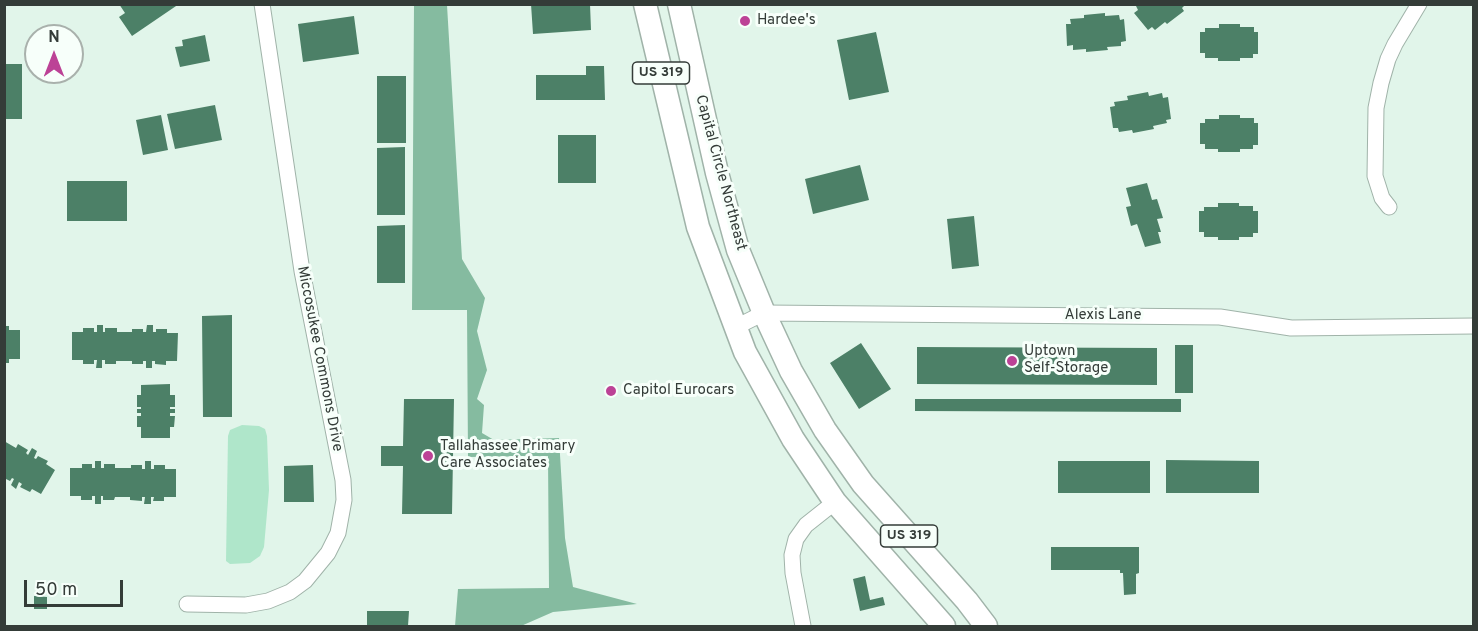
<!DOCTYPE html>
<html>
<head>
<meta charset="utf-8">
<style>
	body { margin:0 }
	#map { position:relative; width:1478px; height:631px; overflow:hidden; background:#e1f5ea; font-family:Overpass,sans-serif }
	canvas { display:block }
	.frame { position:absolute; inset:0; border:6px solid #343c38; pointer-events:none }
	.north { position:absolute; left:24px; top:24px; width:60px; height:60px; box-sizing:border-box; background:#f7fffa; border:2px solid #a9b1ac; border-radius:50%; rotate:0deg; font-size:16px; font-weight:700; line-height:24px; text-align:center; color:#343c38 }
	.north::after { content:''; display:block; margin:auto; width:21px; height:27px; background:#bc4296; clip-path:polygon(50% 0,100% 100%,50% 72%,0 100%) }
	.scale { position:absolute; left:24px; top:580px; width:99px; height:27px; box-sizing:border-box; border:3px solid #343c38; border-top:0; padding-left:8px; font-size:18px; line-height:21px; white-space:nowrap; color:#343c38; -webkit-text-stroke:4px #f7fffa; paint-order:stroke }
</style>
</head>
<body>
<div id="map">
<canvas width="1478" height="631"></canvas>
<div class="frame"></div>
<div class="north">N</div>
<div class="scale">50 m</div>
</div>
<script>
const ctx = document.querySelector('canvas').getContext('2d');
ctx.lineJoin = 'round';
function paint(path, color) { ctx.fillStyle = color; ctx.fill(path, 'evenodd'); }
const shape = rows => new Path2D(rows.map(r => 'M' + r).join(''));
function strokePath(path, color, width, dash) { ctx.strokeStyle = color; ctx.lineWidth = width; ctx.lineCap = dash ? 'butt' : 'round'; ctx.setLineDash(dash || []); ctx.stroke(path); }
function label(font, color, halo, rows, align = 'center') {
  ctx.font = font + ' Overpass,sans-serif'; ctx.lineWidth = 6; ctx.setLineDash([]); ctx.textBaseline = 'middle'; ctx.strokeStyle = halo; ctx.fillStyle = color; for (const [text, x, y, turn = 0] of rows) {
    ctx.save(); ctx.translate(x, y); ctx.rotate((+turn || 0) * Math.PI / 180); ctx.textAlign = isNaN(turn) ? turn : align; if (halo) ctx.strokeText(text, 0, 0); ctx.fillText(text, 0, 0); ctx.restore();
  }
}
paint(shape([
	[414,5,447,5,462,259,485,298,477,331,487,370,477,399,484,405,482,433,494,440,559,438,565,538,573,587,637,604,553,612,521,626,455,626,458,589,549,588,548,456,468,457,467,310,412,310]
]), '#85bba0');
paint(shape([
	[242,425,259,426,265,429,267,436,269,490,264,547,260,556,250,563,230,564,226,561,228,436,230,430]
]), '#afe6ca');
paint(shape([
	[119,4,179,4,132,36,119,17,125,13],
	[531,4,590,4,591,30,533,34],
	[1138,4,1186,4,1182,8,1184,11,1167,24,1165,22,1155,30,1152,27,1148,30,1134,13,1138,10,1136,6],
	[1105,13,1105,16,1119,15,1120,20,1124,19,1126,41,1121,42,1121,46,1107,47,1108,50,1086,52,1086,49,1073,50,1073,45,1067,46,1066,24,1071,24,1070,19,1084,18,1084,15],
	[354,16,359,54,303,62,298,24],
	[1219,24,1240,24,1240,27,1254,27,1254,32,1258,32,1258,54,1253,54,1253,58,1240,58,1240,61,1218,61,1218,58,1205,58,1205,53,1200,53,1200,32,1205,32,1205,28,1219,28],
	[876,32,889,92,849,100,837,40],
	[205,35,210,61,180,67,175,47,183,46,182,40],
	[4,64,22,64,22,119,4,119],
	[586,66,604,66,605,100,536,100,536,75,586,75],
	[377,76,406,76,406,143,377,143],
	[1148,92,1149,96,1162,93,1163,98,1168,97,1171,119,1166,120,1167,123,1153,126,1154,129,1133,133,1132,130,1119,132,1118,128,1113,128,1110,107,1115,106,1114,102,1128,100,1127,96],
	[215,105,222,140,175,149,167,114],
	[161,115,168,150,143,155,136,120],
	[1219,115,1240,115,1240,118,1254,118,1254,123,1258,123,1258,145,1253,145,1253,149,1240,149,1240,152,1218,152,1218,149,1205,149,1205,144,1200,144,1200,123,1205,123,1205,119,1219,119],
	[558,135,596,135,596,183,558,183],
	[405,147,405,215,377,215,377,148],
	[860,165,869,200,813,214,805,179],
	[67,181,127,181,127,221,67,221],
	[1147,183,1152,200,1157,199,1163,218,1157,219,1161,232,1158,232,1161,243,1145,247,1137,224,1131,226,1126,207,1131,206,1126,188],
	[1218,203,1239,203,1239,206,1253,206,1253,211,1258,211,1258,233,1253,233,1253,237,1239,237,1239,240,1218,240,1218,237,1204,237,1204,232,1199,232,1199,211,1204,211,1204,207,1218,207],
	[974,216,979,266,952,269,947,219],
	[405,225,405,283,377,283,377,226],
	[232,315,232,417,203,417,202,316],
	[97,325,103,325,103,332,105,332,105,328,117,328,117,332,132,332,132,329,143,329,143,332,146,332,147,325,153,325,153,332,156,332,156,329,167,329,167,333,178,333,177,361,166,361,166,365,155,364,155,361,152,361,152,368,146,368,146,361,143,361,143,364,132,364,132,361,116,361,116,364,105,364,105,360,102,360,102,368,96,368,97,360,94,360,94,364,83,364,83,360,72,360,72,332,83,332,83,328,94,328,94,332,97,332],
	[4,326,9,326,9,330,20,330,20,359,9,359,9,363,4,363],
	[861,343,891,389,859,409,830,363],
	[1175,345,1193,345,1193,393,1175,393],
	[917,347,1157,348,1157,385,917,384],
	[170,384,170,395,175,395,175,407,170,407,170,409,175,409,175,413,170,413,170,416,175,416,174,427,170,427,170,438,141,438,141,427,137,427,137,416,141,416,141,413,137,413,137,409,141,409,141,407,137,407,137,395,141,395,141,385],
	[404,399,454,399,452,514,402,514,403,466,381,466,381,446,403,446],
	[915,399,1181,399,1181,412,915,411],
	[4,441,16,448,18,444,28,450,26,453,28,455,32,448,37,451,34,458,36,459,38,456,48,461,46,464,55,470,41,494,32,489,30,492,20,487,22,484,19,482,16,489,11,485,14,479,12,478,10,481,4,478],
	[1166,460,1259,461,1259,493,1166,493],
	[95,461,101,461,101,468,104,468,104,464,115,464,115,468,131,468,131,465,142,465,142,469,145,469,145,461,151,461,151,469,154,469,154,465,165,465,165,469,176,469,176,497,164,497,164,501,153,501,154,497,151,497,151,504,144,504,145,497,142,497,142,501,130,500,130,497,115,497,114,500,103,500,103,496,101,496,101,504,95,504,95,496,92,496,92,500,81,500,81,496,70,496,70,468,82,468,82,464,92,464,92,468,95,468],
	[1058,461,1150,461,1150,493,1058,493],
	[313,465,314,502,284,502,284,466],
	[1051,547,1139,547,1139,573,1136,574,1136,594,1124,595,1123,573,1120,573,1120,570,1051,570],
	[865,576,870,600,883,597,885,605,860,611,853,579],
	[34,596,47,597,47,609,34,609],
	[367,611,409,611,408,626,367,626]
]), '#4c8067');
const street = shape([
	[1389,207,1382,198,1375,176,1376,108,1381,83,1388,59,1395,44,1419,4],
	[734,328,764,313,1220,317,1291,328,1474,326],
	[187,604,246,605,268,601,290,592,305,581,328,553,338,533,344,500,343,480,302,271,262,4],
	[803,626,793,573,792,555,796,539,806,525,835,502]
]);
const primary = shape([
	[645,4,698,227,745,352,793,439,835,502,944,626],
	[679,4,717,173,738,250,764,313,791,371,825,430,863,484,967,601,986,626]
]);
strokePath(street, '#a0b3a9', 17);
strokePath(primary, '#a0b3a9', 25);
strokePath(street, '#fff', 15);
strokePath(primary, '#fff', 22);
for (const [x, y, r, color] of [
	[745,21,6,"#bc4296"],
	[1012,361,6,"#bc4296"],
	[611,391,6,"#bc4296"],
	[428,456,6,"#bc4296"]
]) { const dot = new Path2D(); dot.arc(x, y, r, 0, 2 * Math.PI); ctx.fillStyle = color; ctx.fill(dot); strokePath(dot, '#f7fffa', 2); }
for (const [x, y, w] of [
	[661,73,57],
	[909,536,57]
]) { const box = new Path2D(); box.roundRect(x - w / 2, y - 11, w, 22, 4.5); ctx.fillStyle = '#f7fffa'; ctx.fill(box); strokePath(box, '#343c38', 1.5); }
label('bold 14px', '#343c38', null, [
	["US 319",661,73],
	["US 319",909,536]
]);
label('15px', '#343c38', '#f7fffa', [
	["Hardee's",757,21],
	["Uptown",1024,352],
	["Self-Storage",1024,369],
	["Capitol Eurocars",623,391],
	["Tallahassee Primary",440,447],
	["Care Associates",440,464]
], 'left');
label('15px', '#343c38', '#f7fffa', [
	["Capital Circle Northeast",720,173,75],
	["Alexis Lane",1103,316],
	["Miccosukee Commons Drive",319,359,79]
]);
</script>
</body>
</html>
